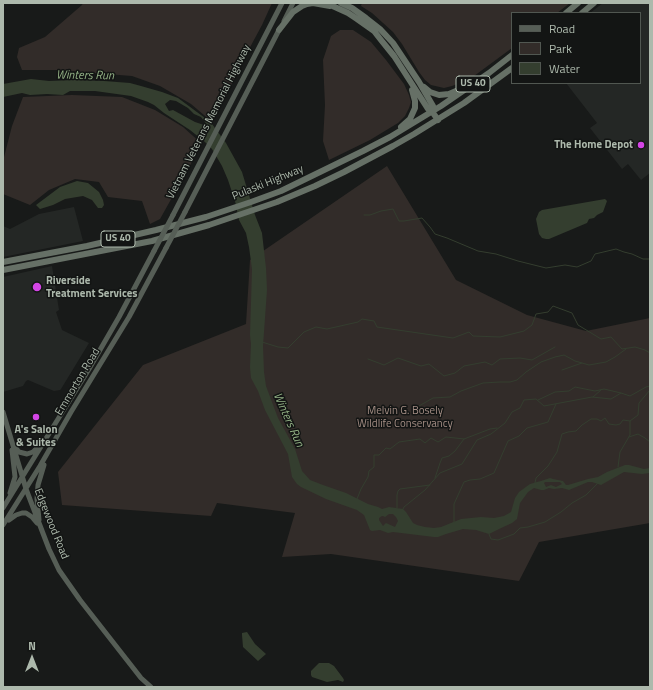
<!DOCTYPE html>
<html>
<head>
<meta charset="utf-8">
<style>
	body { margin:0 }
	#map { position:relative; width:653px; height:690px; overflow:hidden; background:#181a19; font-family:"Titillium Web",sans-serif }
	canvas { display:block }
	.frame { position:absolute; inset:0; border:4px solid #adb9ac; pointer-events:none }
	.legend { position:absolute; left:511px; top:12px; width:130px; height:72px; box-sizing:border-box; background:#131514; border:1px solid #515751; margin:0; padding:5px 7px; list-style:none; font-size:12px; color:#adb9ac }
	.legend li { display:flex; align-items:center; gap:8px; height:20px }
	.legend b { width:20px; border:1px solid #515751 }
	.north { position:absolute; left:12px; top:638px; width:40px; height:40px; -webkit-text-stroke:3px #131514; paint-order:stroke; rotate:0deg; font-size:11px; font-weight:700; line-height:16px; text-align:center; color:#adb9ac }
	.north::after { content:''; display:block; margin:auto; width:14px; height:18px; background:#adb9ac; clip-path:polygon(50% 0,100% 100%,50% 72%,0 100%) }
</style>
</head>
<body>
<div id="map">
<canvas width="653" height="690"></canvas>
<div class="frame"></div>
<ul class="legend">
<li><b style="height:5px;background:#565e56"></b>Road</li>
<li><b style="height:11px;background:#322c29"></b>Park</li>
<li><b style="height:11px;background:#343e2f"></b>Water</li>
</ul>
<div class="north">N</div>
</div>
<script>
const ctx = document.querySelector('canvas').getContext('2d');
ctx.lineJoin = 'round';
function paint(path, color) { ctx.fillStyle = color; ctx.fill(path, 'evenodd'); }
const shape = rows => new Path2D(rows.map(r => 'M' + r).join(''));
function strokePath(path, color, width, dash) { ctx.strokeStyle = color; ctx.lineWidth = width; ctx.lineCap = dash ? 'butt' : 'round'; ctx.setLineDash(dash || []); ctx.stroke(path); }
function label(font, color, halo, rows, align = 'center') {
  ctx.font = font + ' "Titillium Web",sans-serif'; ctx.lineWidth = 3; ctx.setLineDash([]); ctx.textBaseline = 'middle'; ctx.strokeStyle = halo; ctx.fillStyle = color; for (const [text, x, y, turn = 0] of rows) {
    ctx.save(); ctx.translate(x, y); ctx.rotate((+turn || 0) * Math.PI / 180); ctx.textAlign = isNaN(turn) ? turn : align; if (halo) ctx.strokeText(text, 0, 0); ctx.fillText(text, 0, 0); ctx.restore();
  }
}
paint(shape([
	[603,3,650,3,650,173,641,180,628,164,622,169,590,128,597,123,566,83,640,83,640,13,590,13],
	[74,207,83,241,3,257,3,226,10,229,39,214],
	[52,266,59,310,56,312,62,330,89,343,61,389,60,390,54,391,28,380,26,381,23,386,3,392,3,277]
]), '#242725');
paint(shape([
	[83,3,272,3,262,25,241,64,226,97,211,121,191,104,160,86,132,76,57,70,22,70,17,57,19,48,45,37,82,5],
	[362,3,570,3,557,13,512,13,512,48,470,79,452,86,444,88,431,85,425,80,419,72,402,44,393,32,372,13,361,6],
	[340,30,353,30,371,42,386,60,404,84,409,95,411,102,409,108,405,116,398,123,370,140,329,160,323,141,325,105,323,60,331,36],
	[72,95,122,97,155,110,183,127,202,144,160,219,150,224,142,201,108,197,99,182,75,179,49,190,30,205,3,194,3,161,12,126,23,97],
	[387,166,456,280,527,315,586,331,650,318,650,523,539,542,519,581,331,554,282,557,295,513,217,503,211,516,62,505,58,472,143,365,246,324,250,260]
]), '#322c29');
paint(shape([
	[31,79,49,81,74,80,104,81,130,83,141,86,162,92,178,98,205,118,212,124,226,143,242,172,255,215,262,233,266,268,267,290,263,346,264,372,266,386,278,418,295,449,302,471,310,480,323,485,346,493,368,504,378,507,382,509,389,507,403,509,406,512,413,523,417,525,425,527,434,528,441,527,461,519,481,517,494,518,504,516,511,512,515,498,519,492,530,484,537,482,541,481,550,478,553,479,563,481,566,485,568,485,588,479,598,477,607,472,625,465,629,465,644,469,650,468,650,473,642,474,624,472,601,485,592,482,588,482,569,490,562,488,554,489,549,488,544,490,541,490,534,488,528,492,520,503,517,519,512,523,499,529,489,534,476,530,463,529,446,534,438,537,434,537,393,532,388,533,380,530,372,531,370,530,364,515,357,510,326,499,301,487,297,484,292,477,288,454,265,410,258,391,251,378,250,367,251,344,250,335,252,269,249,247,246,233,239,220,235,201,228,180,222,166,212,149,205,142,190,130,164,113,154,105,148,102,131,96,95,91,70,91,63,95,47,94,30,95,22,93,3,97,3,84],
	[170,100,176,101,188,108,194,114,201,117,205,122,207,126,195,122,173,110,169,111,165,104],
	[545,482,560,482,562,484,556,487,551,485,546,487,544,483],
	[389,514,393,514,396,517,398,521,395,527,386,523,383,526,379,520,379,518,382,516,383,516,385,517],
	[77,181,88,183,99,192,103,200,104,205,102,208,98,208,92,200,83,196,65,199,53,205,40,209,36,205,60,187],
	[605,199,607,201,603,212,597,215,594,218,589,219,587,223,549,239,546,239,542,238,539,234,536,219,539,212,542,210],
	[247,632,255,644,266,654,258,661,243,647,242,635,242,633],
	[319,663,329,663,334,666,343,678,344,680,343,682,338,680,327,682,312,677,311,675,311,671]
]), '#343e2f');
strokePath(shape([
	[364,215,370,215,381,211,393,209,399,221,404,221,422,218,430,227,435,234,447,238,478,251,496,254,518,261,546,268,565,265,577,267,591,261,595,254,616,249,624,252,632,254,643,259,650,259],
	[262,342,278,347,288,348,304,332,316,327,327,329,358,322,362,319,374,321,377,327,453,338,469,332,473,336,500,337,524,331,532,325,536,314,548,312,553,306,572,313,578,325,601,339,611,337,622,349,635,347,645,350,650,353],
	[368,359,384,365,398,358,421,366,429,364,444,376,455,373,464,366,485,362,492,365,500,359,520,358,532,360,555,347],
	[562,370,582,363],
	[593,397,601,390],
	[538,400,555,392,569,391,575,387,595,391,604,389,621,393],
	[419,406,433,398,450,397,461,391,483,383,500,382,510,382,517,380,526,372,541,362,555,357,564,355,575,361,589,365,606,362,615,357,626,349],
	[629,437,638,434,645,438,650,442],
	[618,467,620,452,630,435,630,421,638,415,639,403,650,390],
	[435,478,440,463,442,458,449,456,455,451,464,439,490,429,497,428],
	[535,483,536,478,548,466,557,452,562,434,568,432,576,431,582,425,591,419,597,419,601,421,605,418,609,424,616,425,620,424,623,420,630,421],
	[357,499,361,489,368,477,369,471,374,467,374,455,379,455,386,448,390,449,399,442,420,439,425,443,431,438,438,442,446,437,464,439],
	[397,508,397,495,398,491,400,489,430,485],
	[403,509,404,507,425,490,440,473,462,464,477,440,491,434,505,423,512,412,520,408,524,400,536,399,544,406,592,397,611,399,621,393,630,396,646,387,650,386],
	[454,522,454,504,464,482,470,480,480,479,494,473,508,441,519,436,527,428,548,422,556,404],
	[489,534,491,539,498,540,514,534,520,528,528,527,545,522,561,512,572,503,586,495,598,483]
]), '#343e2f', 1);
strokePath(shape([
	[284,21,293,3],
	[185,212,280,28],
	[173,215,282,3],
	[3,412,26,489,49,549,59,570,80,600,141,678,151,687],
	[15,447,19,452,27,454,33,452,40,445],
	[10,493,15,477,12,450],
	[3,508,89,369,119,317,154,251],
	[9,520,16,515,22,513,26,513,32,517,37,523],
	[39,520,37,499,38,485,44,465],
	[3,525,40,466,71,412,129,317,166,248]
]), '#565e56', 5);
strokePath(shape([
	[326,3,348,13,357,19,374,31,381,40,394,56,428,109,431,110,438,120],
	[341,3,352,8,366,18,380,29,393,43,419,82,433,106,431,110],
	[566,13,578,3],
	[582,13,594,3],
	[279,30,293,12,302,6,307,4,313,3,330,6],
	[424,87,430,92,439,95,449,94,463,88],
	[401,127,410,119,415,108,415,101,412,90],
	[3,262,87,246,156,230,206,217,251,202,281,191,363,151,390,137,441,106,489,73,512,55],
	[3,270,152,241,209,225,277,202,315,186,344,172,393,146,414,134,464,103,512,68]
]), '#667066', 6);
strokePath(shape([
	[166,248,185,212],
	[154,251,173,215]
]), '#565e56', 5);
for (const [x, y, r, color] of [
	[641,145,4,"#d445e6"],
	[37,287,5,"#d445e6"],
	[36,417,4,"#d445e6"]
]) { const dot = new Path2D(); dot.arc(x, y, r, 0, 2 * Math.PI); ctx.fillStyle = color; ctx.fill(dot); strokePath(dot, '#131514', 1.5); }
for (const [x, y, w] of [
	[473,84,34],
	[118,239,34]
]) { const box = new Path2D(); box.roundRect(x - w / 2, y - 8, w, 16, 3); ctx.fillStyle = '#131514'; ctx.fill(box); strokePath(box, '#adb9ac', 1); }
label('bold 10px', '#adb9ac', null, [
	["US 40",473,84],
	["US 40",118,239]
]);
label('11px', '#adb9ac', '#131514', [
	["Vietnam Veterans Memorial Highway",209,122,-63],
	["Pulaski Highway",268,183,-22],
	["Emmorton Road",78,382,-59],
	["Edgewood Road",51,524,68]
]);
label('bold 11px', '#adb9ac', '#131514', [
	["The Home Depot",633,145],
	["Riverside",46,281,"left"],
	["Treatment Services",46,294,"left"],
	["A's Salon",36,430,"center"],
	["& Suites",36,443,"center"]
], 'right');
label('11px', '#a38d84', '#131514', [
	["Melvin G. Bosely",405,411],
	["Wildlife Conservancy",405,424]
]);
label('italic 12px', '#93b185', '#131514', [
	["Winters Run",85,76,1],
	["Winters Run",288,420,66]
]);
</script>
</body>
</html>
